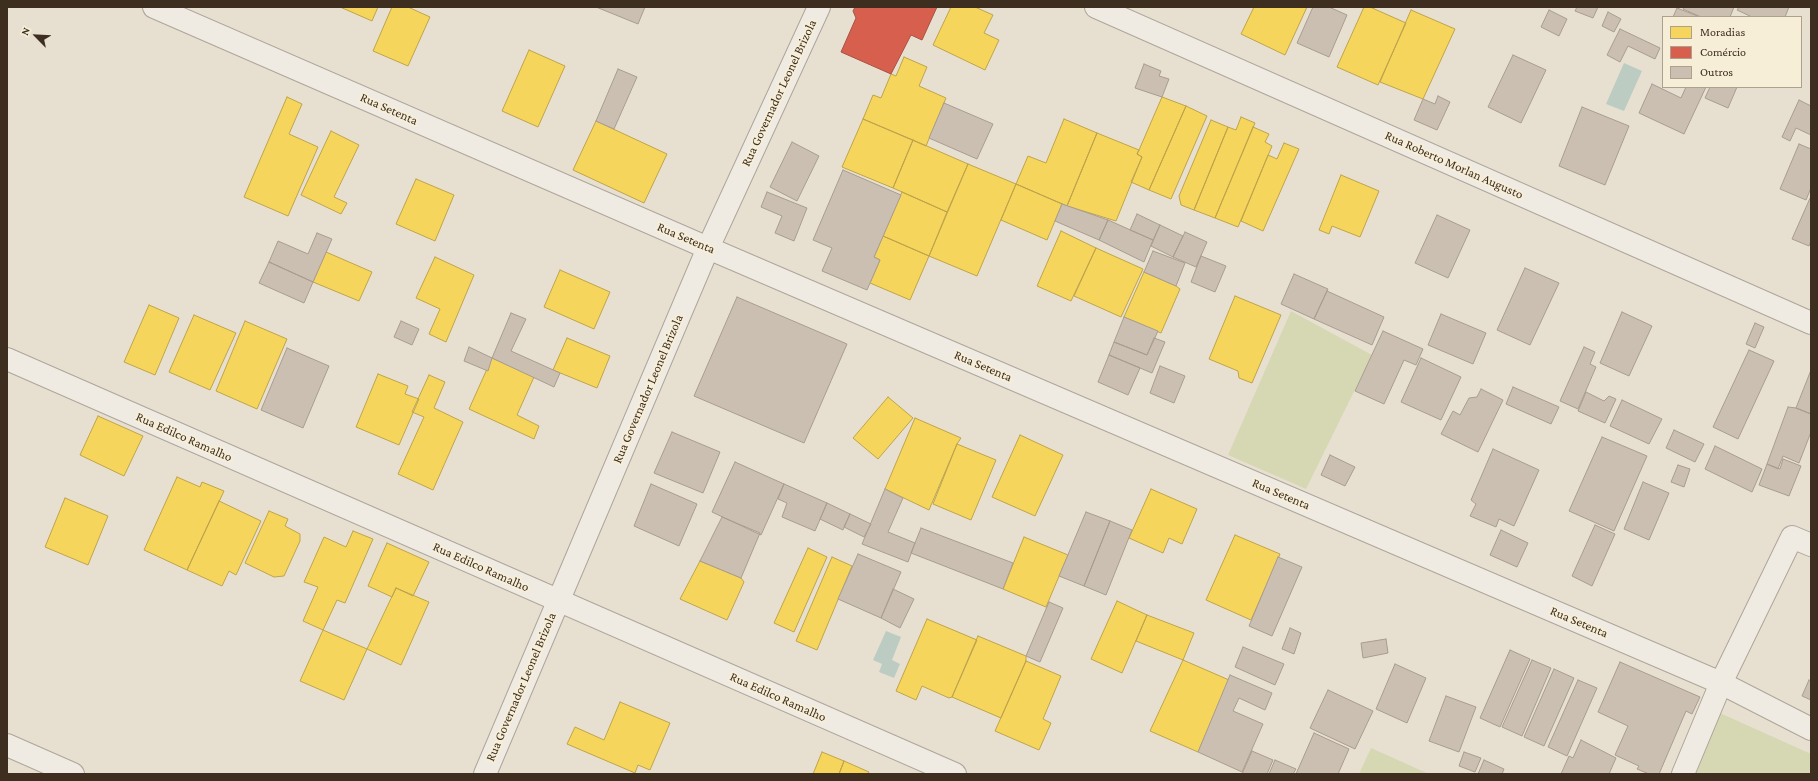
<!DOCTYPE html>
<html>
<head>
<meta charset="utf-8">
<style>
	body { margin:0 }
	#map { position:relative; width:1818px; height:781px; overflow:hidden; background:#e7e0d1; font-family:"Crimson Pro",serif }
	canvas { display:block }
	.frame { position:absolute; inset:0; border:8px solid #3d2e20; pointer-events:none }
	.legend { position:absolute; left:1662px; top:16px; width:140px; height:72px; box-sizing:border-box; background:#f7eed8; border:1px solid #ada18e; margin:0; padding:5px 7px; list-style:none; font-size:12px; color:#3d2e20 }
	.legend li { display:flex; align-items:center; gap:8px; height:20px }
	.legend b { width:20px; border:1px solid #ada18e }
	.north { position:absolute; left:16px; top:16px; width:40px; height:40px; -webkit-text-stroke:3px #f7eed8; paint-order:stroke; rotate:294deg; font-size:11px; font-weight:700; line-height:16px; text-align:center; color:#3d2e20 }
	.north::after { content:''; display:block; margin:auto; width:14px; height:18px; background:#3d2e20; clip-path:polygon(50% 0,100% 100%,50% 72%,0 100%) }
</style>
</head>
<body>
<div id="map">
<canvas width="1818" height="781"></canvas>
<div class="frame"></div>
<ul class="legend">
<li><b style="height:11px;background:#f6d55c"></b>Moradias</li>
<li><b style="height:11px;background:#d6604d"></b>Comércio</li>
<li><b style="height:11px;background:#cbbfb2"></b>Outros</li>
</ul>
<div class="north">N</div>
</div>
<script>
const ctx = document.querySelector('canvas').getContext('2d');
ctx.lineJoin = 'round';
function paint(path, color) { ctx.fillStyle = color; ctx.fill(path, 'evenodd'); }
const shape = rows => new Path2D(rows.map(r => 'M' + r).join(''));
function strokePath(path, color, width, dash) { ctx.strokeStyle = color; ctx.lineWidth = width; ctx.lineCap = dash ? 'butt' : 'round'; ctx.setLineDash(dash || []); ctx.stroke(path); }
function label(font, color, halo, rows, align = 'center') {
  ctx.font = font + ' "Crimson Pro",serif'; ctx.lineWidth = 4; ctx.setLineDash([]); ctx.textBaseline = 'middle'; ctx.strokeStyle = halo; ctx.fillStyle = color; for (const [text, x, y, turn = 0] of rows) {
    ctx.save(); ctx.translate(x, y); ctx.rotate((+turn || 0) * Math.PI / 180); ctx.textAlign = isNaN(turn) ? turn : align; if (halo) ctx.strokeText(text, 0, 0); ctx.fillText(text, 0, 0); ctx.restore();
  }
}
paint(shape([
	[1291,311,1372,355,1306,489,1228,455],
	[1720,713,1811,754,1811,774,1696,774],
	[1371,748,1429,774,1359,774]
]), '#d6d7b3');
paint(shape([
	[1624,63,1642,71,1624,111,1606,104],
	[886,631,901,637,892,660,900,664,894,678,879,672,882,664,873,660]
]), '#bcccc2');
const homes = shape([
	[340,7,378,7,372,21,340,7],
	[392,7,408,7,430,17,408,66,373,51,392,7],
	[951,7,975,7,993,15,984,33,999,40,985,70,933,45,951,7],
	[1254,7,1307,7,1285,55,1241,34,1254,7],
	[1364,7,1370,7,1406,23,1378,85,1337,67,1364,7],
	[1411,10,1455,29,1423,99,1380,82,1411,10],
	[529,50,565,66,538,127,502,111,529,50],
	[904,57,927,67,919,86,946,98,926,146,863,119,873,95,881,98,891,74,896,76,904,57],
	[287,97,302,104,289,134,318,147,288,216,244,197,287,97],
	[1162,97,1186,106,1149,190,1131,182,1142,157,1137,154,1139,150,1162,97],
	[1186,106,1207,116,1171,199,1149,190,1186,106],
	[1241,117,1255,123,1215,218,1194,210,1228,127,1236,130,1241,117],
	[863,119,913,140,893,188,842,167,863,119],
	[1064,119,1097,133,1067,206,1016,184,1028,156,1046,163,1064,119],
	[1211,120,1228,127,1194,210,1181,205,1179,196,1211,120],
	[596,121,667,154,644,203,573,170,596,121],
	[1253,127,1269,134,1265,142,1272,146,1238,227,1215,218,1253,127],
	[331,131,359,145,334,197,347,203,341,214,301,195,331,131],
	[1097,133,1139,150,1137,154,1142,157,1116,221,1067,206,1097,133],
	[913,140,968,164,947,212,893,188,913,140],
	[1284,143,1299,149,1263,231,1241,221,1268,155,1277,159,1284,143],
	[968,164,1016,184,977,276,929,256,968,164],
	[1341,175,1379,191,1360,237,1332,226,1329,234,1319,230,1341,175],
	[416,179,454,195,435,241,396,224,416,179],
	[1016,184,1062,204,1047,240,1001,220,1016,184],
	[902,192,947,212,929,256,883,236,902,192],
	[1061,231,1096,248,1071,301,1037,286,1061,231],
	[883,236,929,256,910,300,870,283,880,260,874,257,883,236],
	[1096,248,1143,269,1121,317,1074,296,1096,248],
	[326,252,372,272,359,301,313,282,326,252],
	[435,257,474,275,446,342,429,334,440,309,416,298,435,257],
	[560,270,610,292,594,329,544,307,560,270],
	[1144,272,1176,286,1180,289,1161,333,1124,317,1144,272],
	[1235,296,1281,315,1252,383,1239,378,1238,371,1209,359,1235,296],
	[149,305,179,318,155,375,124,362,149,305],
	[194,315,236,333,210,390,169,372,194,315],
	[245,321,287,339,257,409,216,391,245,321],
	[567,338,610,356,597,388,553,370,567,338],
	[492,358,534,377,517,415,539,426,534,439,469,409,492,358],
	[378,374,408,386,405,394,419,399,399,445,356,427,378,374],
	[429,375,445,382,434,408,463,422,433,490,398,474,424,417,412,412,429,375],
	[888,397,913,418,878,459,853,438,888,397],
	[98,416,143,436,124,476,80,455,98,416],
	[915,418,961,438,957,444,929,510,885,489,915,418],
	[1020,435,1063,455,1035,516,992,497,1020,435],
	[957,444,996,460,971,520,933,504,957,444],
	[177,477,200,487,202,482,224,491,187,570,144,550,177,477],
	[1151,489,1197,509,1182,544,1169,538,1163,553,1129,538,1151,489],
	[65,498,108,516,88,565,45,547,65,498],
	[219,501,261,521,236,575,229,571,222,586,187,570,219,501],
	[269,511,288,519,285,526,300,534,300,541,284,576,274,577,245,563,269,511],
	[353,531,373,539,345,603,337,600,323,630,303,621,318,587,304,582,324,537,346,547,353,531],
	[1235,535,1280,554,1251,620,1206,600,1235,535],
	[1024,537,1068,555,1046,607,1003,589,1024,537],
	[387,543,429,562,413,596,396,588,392,597,368,586,387,543],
	[808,548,827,557,794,632,774,623,808,548],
	[832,557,852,566,817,650,796,641,832,557],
	[700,561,741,578,744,582,727,620,680,599,700,561],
	[396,588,429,602,401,665,367,649,396,588],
	[1117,601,1147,615,1122,673,1091,659,1117,601],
	[1147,615,1194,633,1183,660,1136,641,1147,615],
	[927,619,977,640,952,697,949,698,922,686,916,700,896,691,927,619],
	[323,630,367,649,344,700,300,681,323,630],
	[978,636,1026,656,1026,661,1001,718,952,697,978,636],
	[1183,660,1229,680,1198,752,1150,731,1183,660],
	[1026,661,1061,676,1043,719,1051,723,1039,750,995,731,1026,661],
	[620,702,670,723,650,770,638,765,635,773,567,744,575,727,604,740,620,702],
	[822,752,844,761,839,774,813,774,822,752],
	[844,761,869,772,868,774,839,774,844,761]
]);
paint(homes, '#f6d55c');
strokePath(homes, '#bea34a', 1);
const shops = shape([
	[855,7,937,7,922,40,911,35,891,74,841,52,856,18,853,11,855,7]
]);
paint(shops, '#d6604d');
strokePath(shops, '#a85140', 1);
const building = shape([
	[596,7,645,7,638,24,596,7],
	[1313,7,1329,7,1347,15,1329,57,1297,43,1313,7],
	[1577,7,1598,7,1593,18,1575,11,1577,7],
	[1684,7,1734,7,1730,17,1701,17,1683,9,1684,7],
	[1739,7,1789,7,1785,17,1752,17,1737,10,1739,7],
	[1677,8,1700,17,1673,17,1677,8],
	[1549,10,1567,19,1559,36,1541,27,1549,10],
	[1608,12,1621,19,1614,32,1602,26,1608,12],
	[1620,29,1660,48,1655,59,1628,46,1620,62,1607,55,1620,29],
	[1513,55,1546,70,1521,123,1488,107,1513,55],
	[1144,64,1161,71,1159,76,1169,79,1162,97,1135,88,1144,64],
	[618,69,637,77,614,129,596,121,618,69],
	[1652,84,1681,98,1686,87,1706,87,1684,134,1639,113,1652,84],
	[1710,87,1737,87,1728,108,1705,98,1710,87],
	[1438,96,1450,102,1437,130,1414,120,1423,99,1435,104,1438,96],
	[1799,100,1811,106,1811,135,1796,128,1790,141,1782,137,1799,100],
	[944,103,993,124,977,159,929,138,944,103],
	[1582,107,1629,126,1605,185,1559,166,1582,107],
	[792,142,819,156,797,201,770,187,792,142],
	[1799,144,1811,149,1811,188,1806,200,1780,189,1799,144],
	[843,170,901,195,874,257,880,260,867,290,822,271,832,248,813,240,843,170],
	[767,192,807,208,794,241,775,233,782,216,761,207,767,192],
	[1811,196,1811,241,1809,246,1792,239,1811,196],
	[1062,204,1108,220,1099,240,1055,221,1062,204],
	[1137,214,1160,225,1153,240,1130,230,1137,214],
	[1437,215,1470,230,1448,278,1415,263,1437,215],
	[1108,220,1153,240,1144,262,1099,240,1108,220],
	[1160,225,1183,236,1173,257,1151,246,1160,225],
	[1185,232,1207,242,1196,267,1173,257,1185,232],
	[317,233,332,239,313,282,269,262,278,241,308,254,317,233],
	[1153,251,1185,263,1176,286,1144,272,1153,251],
	[1201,256,1226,266,1215,292,1191,282,1201,256],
	[269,262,313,282,304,303,259,283,269,262],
	[1525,268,1559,283,1530,345,1497,330,1525,268],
	[1294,274,1328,289,1314,319,1281,304,1294,274],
	[1327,291,1384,317,1372,345,1314,319,1327,291],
	[737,297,847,344,804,443,694,396,737,297],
	[1622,312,1652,326,1629,376,1600,363,1622,312],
	[511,313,526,319,511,351,560,373,554,387,492,358,511,313],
	[1441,314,1486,333,1473,364,1428,345,1441,314],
	[1124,317,1158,331,1147,355,1114,342,1124,317],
	[401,321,419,329,412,345,394,337,401,321],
	[1755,323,1764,327,1755,348,1746,344,1755,323],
	[1383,331,1423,349,1416,365,1404,360,1384,404,1355,391,1383,331],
	[1154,338,1165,342,1152,373,1109,355,1114,342,1147,355,1154,338],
	[469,347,492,358,488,371,464,361,469,347],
	[1584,347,1595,352,1590,364,1596,367,1578,409,1560,401,1584,347],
	[287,348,329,366,303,428,261,410,287,348],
	[1749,350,1774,361,1738,439,1713,427,1749,350],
	[1109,355,1140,368,1128,395,1098,382,1109,355],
	[1421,358,1461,377,1441,420,1401,402,1421,358],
	[1160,366,1185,376,1174,403,1150,393,1160,366],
	[1811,370,1811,414,1796,408,1811,370],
	[1513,387,1559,407,1551,424,1506,404,1513,387],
	[1481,389,1503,400,1478,452,1441,434,1453,411,1460,415,1469,398,1477,397,1481,389],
	[1586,392,1604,401,1609,396,1616,399,1605,423,1578,411,1586,392],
	[1622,400,1662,419,1649,444,1610,426,1622,400],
	[1788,407,1796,408,1811,414,1811,432,1799,463,1783,456,1778,469,1767,464,1788,407],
	[1674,430,1704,444,1695,462,1666,448,1674,430],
	[672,432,720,452,703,493,654,473,672,432],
	[1602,437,1647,456,1614,531,1569,511,1602,437],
	[1715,446,1762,469,1752,492,1705,469,1715,446],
	[1493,449,1539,470,1514,526,1499,519,1496,527,1470,516,1476,504,1471,500,1493,449],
	[1330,455,1355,467,1345,486,1321,475,1330,455],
	[1783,459,1801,466,1789,496,1759,485,1767,464,1780,469,1783,459],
	[735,462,784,484,761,535,712,512,735,462],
	[1678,465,1690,469,1684,487,1671,482,1678,465],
	[1643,482,1669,493,1649,540,1624,529,1643,482],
	[651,484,697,504,679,546,634,526,651,484],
	[784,484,827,503,815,531,782,517,787,503,778,499,784,484],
	[885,489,903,498,888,532,915,543,908,562,862,544,885,489],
	[827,503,850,514,843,530,820,519,827,503],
	[1086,512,1110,521,1084,586,1059,576,1086,512],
	[850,514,871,524,864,537,844,527,850,514],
	[722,517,760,533,741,578,700,561,722,517],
	[1110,521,1132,530,1106,595,1084,586,1110,521],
	[1595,525,1615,534,1592,586,1572,576,1595,525],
	[921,528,1013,563,1003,589,911,553,921,528],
	[1501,530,1528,543,1517,567,1490,555,1501,530],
	[858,554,901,572,881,618,838,599,858,554],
	[1278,557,1302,567,1272,636,1249,626,1278,557],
	[893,589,914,599,900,628,881,618,893,589],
	[1049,602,1063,608,1040,662,1026,656,1049,602],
	[1290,628,1301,633,1294,654,1282,649,1290,628],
	[1386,639,1388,653,1363,658,1361,643,1386,639],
	[1243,647,1284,664,1275,685,1235,667,1243,647],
	[1510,650,1530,659,1500,727,1480,718,1510,650],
	[1532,660,1551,668,1522,736,1502,727,1532,660],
	[1620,662,1700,697,1692,714,1686,711,1659,774,1649,774,1637,769,1639,766,1615,755,1628,726,1598,712,1620,662],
	[1395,664,1426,678,1407,723,1376,709,1395,664],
	[1554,669,1574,678,1544,746,1524,737,1554,669],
	[1230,675,1272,693,1265,710,1239,698,1233,711,1263,724,1242,772,1198,752,1230,675],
	[1578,680,1597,688,1567,756,1548,747,1578,680],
	[1809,680,1811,681,1811,700,1802,696,1809,680],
	[1328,690,1373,711,1355,749,1310,728,1328,690],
	[1446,696,1476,707,1459,752,1429,741,1446,696],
	[1314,733,1349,749,1338,774,1296,774,1314,733],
	[1581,740,1616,758,1609,774,1561,774,1569,756,1573,758,1581,740],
	[1252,751,1273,760,1267,774,1242,774,1252,751],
	[1464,752,1481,758,1475,772,1459,766,1464,752],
	[1275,760,1296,769,1293,774,1269,774,1275,760],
	[1484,760,1504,769,1502,774,1478,774,1484,760]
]);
paint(building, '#cbbfb2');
strokePath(building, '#a89c90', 1);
const minor = shape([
	[154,7,708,248,1721,683,1811,729],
	[1096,7,1811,323],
	[7,359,955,774],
	[7,745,73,774],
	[485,774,708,248,819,7],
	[1683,774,1721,683,1792,537,1811,545]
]);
strokePath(minor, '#ada599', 24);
strokePath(minor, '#efebe3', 22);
label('13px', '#3d2e20', '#f7eed8', [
	["Rua Governador Leonel Brizola",779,93,-65],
	["Rua Setenta",389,109,24],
	["Rua Roberto Morlan Augusto",1454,165,24],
	["Rua Setenta",686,238,23],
	["Rua Setenta",983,366,23],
	["Rua Governador Leonel Brizola",648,389,-67],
	["Rua Edilco Ramalho",184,437,24],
	["Rua Setenta",1281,494,23],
	["Rua Edilco Ramalho",481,567,24],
	["Rua Setenta",1579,622,23],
	["Rua Governador Leonel Brizola",521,687,-67],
	["Rua Edilco Ramalho",778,697,24]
]);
</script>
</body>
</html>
